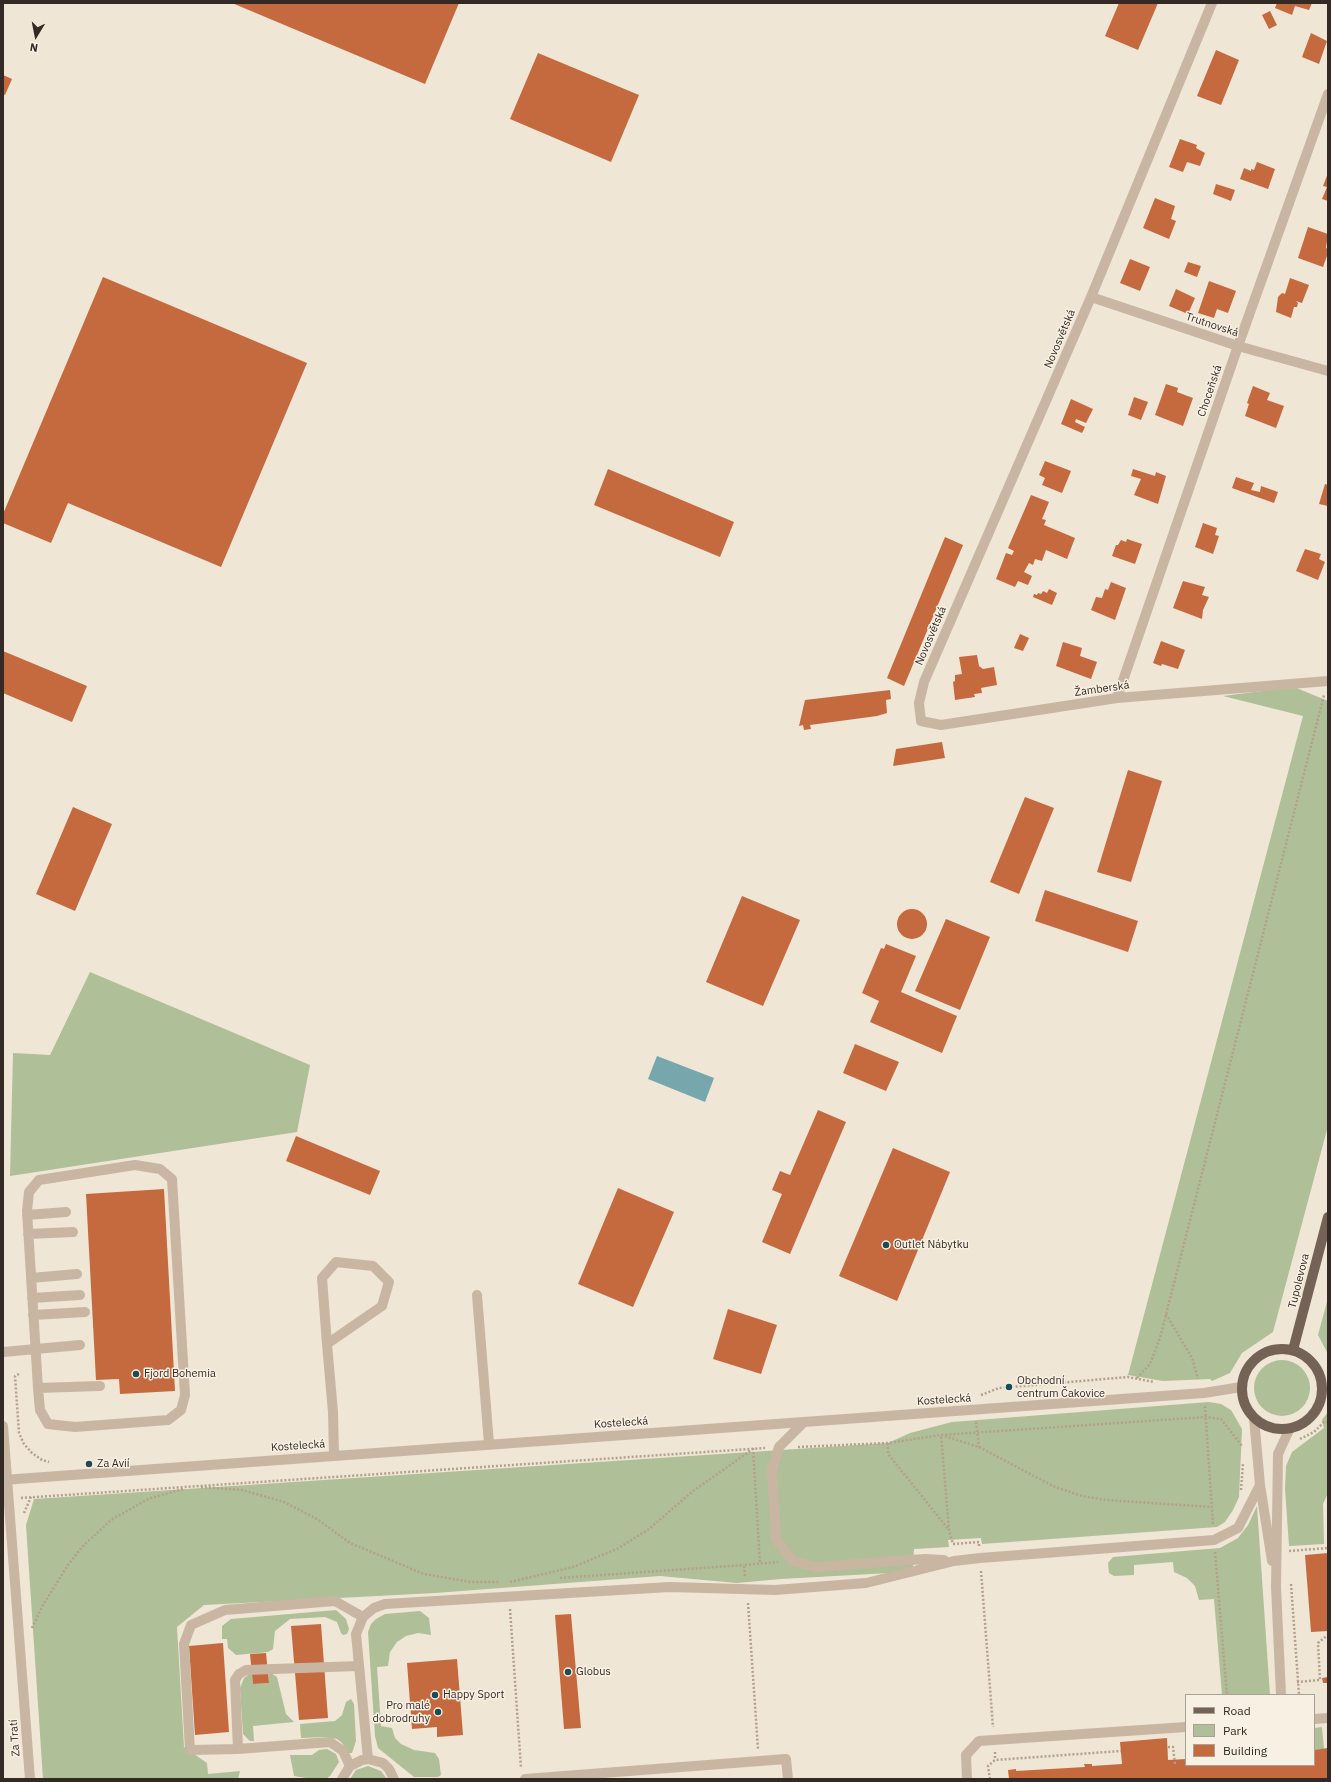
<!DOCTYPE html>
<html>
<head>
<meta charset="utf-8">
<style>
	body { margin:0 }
	#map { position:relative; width:1331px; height:1782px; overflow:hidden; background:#f0e6d6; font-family:"IBM Plex Sans",sans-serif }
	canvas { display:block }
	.frame { position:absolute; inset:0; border:4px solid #332a25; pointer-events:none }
	.legend { position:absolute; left:1185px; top:1694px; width:130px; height:72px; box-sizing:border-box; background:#f8f0e2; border:1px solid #a9a196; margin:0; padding:5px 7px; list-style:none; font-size:12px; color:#332a25 }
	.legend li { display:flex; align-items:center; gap:8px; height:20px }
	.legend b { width:20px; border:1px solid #a9a196 }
	.north { position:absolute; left:16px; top:16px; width:40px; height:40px; -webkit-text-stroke:3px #f8f0e2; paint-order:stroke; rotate:190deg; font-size:11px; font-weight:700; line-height:16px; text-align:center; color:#332a25 }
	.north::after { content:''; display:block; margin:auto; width:14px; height:18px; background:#332a25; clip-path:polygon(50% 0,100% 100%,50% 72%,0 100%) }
</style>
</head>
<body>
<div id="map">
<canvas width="1331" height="1782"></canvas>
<div class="frame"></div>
<ul class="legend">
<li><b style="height:5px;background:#756256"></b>Road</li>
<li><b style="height:11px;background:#afbf97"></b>Park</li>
<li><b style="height:11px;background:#c5693f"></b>Building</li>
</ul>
<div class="north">N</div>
</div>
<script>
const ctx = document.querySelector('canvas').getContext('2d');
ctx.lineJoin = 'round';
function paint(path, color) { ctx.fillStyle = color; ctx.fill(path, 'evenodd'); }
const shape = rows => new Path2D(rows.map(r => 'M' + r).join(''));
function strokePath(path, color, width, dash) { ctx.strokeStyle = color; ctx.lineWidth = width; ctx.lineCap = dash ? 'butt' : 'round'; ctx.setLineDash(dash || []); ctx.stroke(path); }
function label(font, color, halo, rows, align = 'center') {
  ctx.font = font + ' "IBM Plex Sans",sans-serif'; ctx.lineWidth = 3; ctx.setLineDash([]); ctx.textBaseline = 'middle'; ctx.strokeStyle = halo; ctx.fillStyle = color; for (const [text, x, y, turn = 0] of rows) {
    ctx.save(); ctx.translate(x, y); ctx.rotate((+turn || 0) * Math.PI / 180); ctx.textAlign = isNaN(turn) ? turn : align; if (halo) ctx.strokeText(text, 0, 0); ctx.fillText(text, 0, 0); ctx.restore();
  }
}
paint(shape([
	[1294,687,1328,701,1328,1126,1273,1332,1242,1353,1230,1373,1212,1381,1210,1379,1163,1381,1128,1375,1303,716,1223,696],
	[90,972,310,1065,297,1132,10,1176,13,1053,50,1055],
	[1328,1298,1328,1354,1318,1335],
	'1254 1388a28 28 0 1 1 56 0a28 28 0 1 1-56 0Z',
	[1209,1402,1221,1404,1231,1410,1242,1429,1239,1497,1233,1510,1225,1522,1217,1527,982,1544,981,1538,948,1540,949,1547,914,1549,913,1568,890,1573,781,1579,737,1583,660,1576,435,1593,204,1605,177,1627,184,1747,207,1763,208,1774,240,1771,238,1779,43,1779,26,1525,34,1499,888,1443,910,1433,952,1422],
	[1328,1412,1328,1493,1323,1504,1324,1544,1289,1546,1285,1489,1286,1466,1292,1452,1324,1428,1322,1420],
	[1257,1506,1270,1695,1222,1695,1214,1599,1199,1600,1195,1586,1187,1578,1174,1572,1173,1562,1134,1565,1134,1575,1114,1576,1109,1573,1108,1563,1113,1557,1220,1548,1238,1538,1248,1525],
	[336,1610,346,1619,349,1629,347,1634,343,1635,341,1633,337,1622,325,1617,290,1619,275,1631,273,1649,268,1652,236,1655,228,1648,227,1639,222,1639,222,1626,231,1619],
	[420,1611,429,1618,431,1635,418,1633,406,1636,397,1642,390,1652,388,1666,377,1667,381,1726,392,1728,395,1738,401,1744,414,1750,435,1753,439,1759,441,1775,438,1777,414,1777,378,1748,375,1736,368,1632,371,1624,376,1619,385,1614],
	[268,1671,277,1677,286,1714,294,1722,253,1726,254,1741,250,1741,243,1734,240,1688,244,1678,252,1672,253,1684,269,1683],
	[351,1699,354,1704,356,1741,352,1753,348,1753,342,1743,337,1739,327,1737,301,1738,300,1724,335,1721,342,1715,346,1702],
	[1322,1727,1324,1749,1314,1750,1314,1728],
	[327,1749,336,1754,339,1762,330,1776,326,1779,312,1779,294,1776,290,1755,312,1755,319,1750],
	[368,1766,381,1771,387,1779,350,1779,356,1770]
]), '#afbf97');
paint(shape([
	[657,1056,714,1078,705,1102,648,1079]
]), '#76a7ad');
paint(shape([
	[232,3,459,3,425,84],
	[1119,3,1158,3,1138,50,1105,36],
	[1277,3,1312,3,1309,10,1295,6,1292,15,1275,8],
	[1270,11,1277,25,1269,29,1262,15],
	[1311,33,1327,41,1319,64,1302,57],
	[1216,50,1239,60,1221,105,1197,96],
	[538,53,639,95,611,162,510,119],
	[3,75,12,79,5,95,3,94],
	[1180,139,1197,145,1196,148,1205,153,1200,166,1187,162,1183,172,1169,167],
	[1257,162,1275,169,1268,189,1240,179,1244,168,1251,171,1251,169,1254,170],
	[1328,173,1328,201,1322,199,1327,187,1323,186],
	[1216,184,1235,190,1231,201,1213,194],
	[1155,198,1175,206,1171,219,1176,221,1169,239,1143,228],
	[1308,227,1328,234,1326,248,1328,249,1328,253,1323,267,1298,258],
	[1130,259,1150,267,1140,291,1120,283],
	[1188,262,1201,266,1197,277,1184,272],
	[103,277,307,363,221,567,68,503,51,543,3,523,3,514],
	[1290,278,1309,285,1302,303,1296,301,1298,303,1297,307,1294,307,1291,318,1276,312,1278,297,1282,293,1285,294],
	[1209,281,1236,291,1228,313,1217,309,1214,318,1198,313],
	[1176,289,1195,298,1188,314,1169,306],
	[1166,384,1178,388,1177,392,1193,398,1183,426,1155,415],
	[1253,386,1270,393,1267,400,1284,406,1276,428,1245,416,1249,404,1247,403],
	[1134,397,1148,402,1141,420,1128,415],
	[1071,399,1093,409,1086,423,1076,419,1075,422,1085,427,1082,433,1061,424],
	[1045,461,1071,471,1062,493,1042,485,1045,478,1039,475],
	[608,469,734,522,720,557,594,505],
	[1133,469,1155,476,1156,472,1166,476,1158,504,1134,495,1141,479,1131,476],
	[1236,477,1254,483,1251,490,1260,492,1261,486,1278,492,1274,503,1232,488],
	[1325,484,1328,485,1328,506,1319,504],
	[1031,495,1049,502,1042,519,1046,520,1044,525,1075,538,1067,559,1046,550,1042,561,1035,559,1033,565,1029,563,1024,572,1018,569,1032,576,1028,585,1018,581,1015,587,996,579,1006,553,1012,555,1014,551,1008,548],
	[1203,523,1217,528,1215,535,1219,536,1213,554,1195,547],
	[945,537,963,545,904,686,887,678],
	[1127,539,1142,544,1135,564,1112,556,1116,545,1118,545,1121,540,1126,542],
	[1305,549,1321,554,1319,559,1325,562,1318,580,1296,571],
	[1183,581,1205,587,1202,595,1209,597,1203,610,1202,619,1173,608],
	[1111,582,1126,588,1115,620,1091,610,1096,597,1102,598,1105,589,1108,590],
	[1049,589,1057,593,1052,605,1033,597,1034,594,1037,595,1038,593,1041,594,1043,591,1047,593],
	[1020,634,1029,638,1023,651,1014,648],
	[1161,641,1185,650,1178,669,1162,664,1161,666,1153,663],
	[1063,642,1082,648,1080,656,1097,662,1091,679,1056,666],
	[3,651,87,686,72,722,3,693],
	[977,655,979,666,983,669,994,667,997,685,981,688,982,693,974,694,975,697,955,700,953,682,955,681,955,675,962,674,959,657],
	[890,690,891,699,886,700,887,713,877,716,810,725,811,729,804,730,803,725,799,726,805,700],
	[942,742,945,758,893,766,896,749],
	[1128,770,1162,781,1131,882,1097,872],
	[1025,797,1054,808,1019,894,990,882],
	[73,807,112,824,75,911,36,894],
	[1045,890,1138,921,1128,952,1035,921],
	[742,896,800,920,763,1006,706,982],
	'897 924a15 15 0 1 1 30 0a15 15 0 1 1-30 0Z',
	[946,919,990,937,960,1010,915,991],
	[886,944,916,956,901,992,957,1016,942,1053,870,1022,879,1001,862,993,881,948,884,949],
	[855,1044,899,1062,886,1091,843,1073],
	[818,1110,846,1122,790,1254,762,1242,782,1194,772,1190,780,1171,790,1175],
	[296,1136,380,1171,370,1195,286,1161],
	[893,1148,950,1172,897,1301,839,1276],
	[618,1188,674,1212,633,1307,578,1284],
	[164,1189,175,1391,120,1394,119,1379,96,1380,86,1194],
	[728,1309,777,1325,761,1374,713,1359],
	[1328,1553,1328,1631,1311,1632,1305,1555],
	[571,1614,581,1728,564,1729,555,1615],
	[321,1624,328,1718,299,1720,291,1626],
	[223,1643,229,1732,195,1735,189,1646],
	[266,1653,269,1683,253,1684,250,1654],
	[457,1659,463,1735,437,1737,437,1727,412,1729,407,1663],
	[1328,1677,1328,1683,1323,1683,1322,1678],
	[1167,1738,1168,1760,1186,1759,1186,1765,1314,1765,1314,1750,1328,1748,1328,1779,1009,1779,1008,1770,1016,1769,1016,1771,1085,1767,1084,1764,1092,1764,1092,1766,1122,1764,1120,1742]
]), '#c5693f');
strokePath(shape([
	[1166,1314,1192,1358,1198,1379],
	[19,1374,15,1376,19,1433,24,1444,32,1453,42,1460,49,1462],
	[1137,1378,1150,1364,1160,1338,1324,695],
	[981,1395,999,1388,1128,1377,1154,1382],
	[1205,1406,1213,1525],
	[976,1422,979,1447],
	[1300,1439,1314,1432,1324,1422,1328,1422],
	[888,1443,888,1454,949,1530],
	[798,1447,888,1443,941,1435,1206,1417,1221,1419,1242,1446],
	[753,1448,760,1564],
	[201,1487,242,1490,284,1502,317,1519,350,1543,424,1574,471,1582,500,1582],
	[1241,1490,1243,1463],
	[21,1498,765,1448],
	[24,1513,31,1497],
	[979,1546,979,1542,953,1544,949,1530,941,1435,979,1447,1055,1487,1082,1496,1106,1500,1212,1507],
	[1289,1551,1328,1548],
	[1215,1552,1227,1695],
	[981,1571,993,1727],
	[745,1576,744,1565,778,1562],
	[560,1578,744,1565],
	[510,1582,573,1567,617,1549,649,1529,693,1491,753,1449],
	[1291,1584,1299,1695],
	[748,1603,758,1749],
	[510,1609,521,1768],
	[32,1628,43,1605,68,1565,83,1546,111,1520,150,1498,184,1489],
	[1297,1682,1320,1680,1318,1643,1328,1635],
	[1168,1747,1173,1747,1175,1764],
	[995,1752,995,1760],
	[990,1779,988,1766,995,1760,1121,1751]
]), '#b3a08d', 2.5, [2, 2]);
strokePath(shape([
	[1212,3,1091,297,924,682,919,703,921,721,941,725,1117,698,1328,681],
	[1091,297,1238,346,1328,371],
	[1117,698,1238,346,1328,94],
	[135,1165,160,1169,172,1179,185,1395,181,1410,168,1420,75,1427,48,1424,40,1410,38,1388,27,1211,29,1192,39,1180,135,1165],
	[27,1215,66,1212],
	[28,1234,73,1232],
	[31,1278,77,1274],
	[477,1295,489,1444],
	[32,1298,80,1295],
	[33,1315,85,1312],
	[327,1344,382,1306,389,1282,373,1266,336,1262,322,1278,327,1344,333,1412,334,1455],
	[3,1352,80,1345],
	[38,1388,100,1386],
	[1254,1418,1260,1485,1272,1561],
	[804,1422,779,1447,772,1470,776,1539,793,1561,815,1567,925,1559,944,1560],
	[3,1426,30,1779],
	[3,1480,1204,1393,1241,1387],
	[1281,1695,1276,1587,1278,1454,1290,1428],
	[1314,1719,1328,1718],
	[238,1749,235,1680,239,1674,246,1670,358,1666],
	[368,1759,356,1634,363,1617,374,1608,385,1604,670,1587,775,1590,866,1583,954,1561,980,1558,1214,1540,1238,1528,1260,1485],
	[350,1766,343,1751,330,1742,238,1749,190,1750,184,1644,191,1625,225,1610,335,1601,363,1617],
	[342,1779,350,1766,362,1760,368,1759,383,1763,389,1769,394,1779],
	[525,1779,786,1759,788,1779],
	[967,1779,966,1755,979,1741,1186,1727]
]), '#c8b6a3', 10);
strokePath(shape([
	'1242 1389a40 40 0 1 1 80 0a40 40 0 1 1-80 0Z',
	[1293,1350,1328,1217]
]), '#756256', 10);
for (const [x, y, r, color] of [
	[886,1245,4,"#1b4c53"],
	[136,1374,4,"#1b4c53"],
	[1009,1387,4,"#1b4c53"],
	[89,1464,4,"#1b4c53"],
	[568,1672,4,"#1b4c53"],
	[435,1695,4,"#1b4c53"],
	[438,1712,4,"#1b4c53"]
]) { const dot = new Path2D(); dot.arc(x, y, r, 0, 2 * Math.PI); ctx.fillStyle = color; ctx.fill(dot); strokePath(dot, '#f8f0e2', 1.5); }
label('11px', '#332a25', '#f8f0e2', [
	["Trutnovská",1212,325,18],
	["Novosvětská",1060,339,-67],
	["Choceňská",1210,391,-71],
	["Novosvětská",931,636,-67],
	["Žamberská",1102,689,-8],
	["Tupolevova",1299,1281,-76],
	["Kostelecká",944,1400,-4],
	["Kostelecká",621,1423,-4],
	["Kostelecká",298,1446,-4],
	["Za Tratí",15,1738,-94]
]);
label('11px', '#332a25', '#f8f0e2', [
	["Outlet Nábytku",894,1245],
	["Fjord Bohemia",144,1374],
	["Obchodní",1017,1381],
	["centrum Čakovice",1017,1394],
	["Za Avií",97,1464],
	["Globus",576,1672],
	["Happy Sport",443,1695],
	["Pro malé",430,1706,"right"],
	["dobrodruhy",430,1719,"right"]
], 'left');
</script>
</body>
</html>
